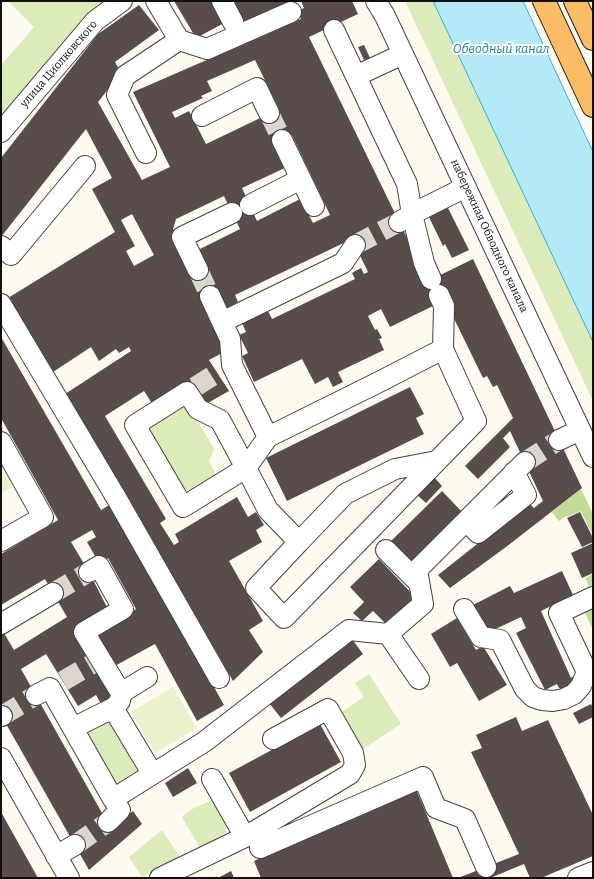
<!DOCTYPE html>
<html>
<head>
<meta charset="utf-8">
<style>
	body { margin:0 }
	#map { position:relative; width:594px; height:879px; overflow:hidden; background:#fffaf0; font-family:Bitter,serif }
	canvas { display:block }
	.frame { position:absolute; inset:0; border:2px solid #0f0f0f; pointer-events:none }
</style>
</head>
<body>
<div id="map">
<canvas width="594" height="879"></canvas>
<div class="frame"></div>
</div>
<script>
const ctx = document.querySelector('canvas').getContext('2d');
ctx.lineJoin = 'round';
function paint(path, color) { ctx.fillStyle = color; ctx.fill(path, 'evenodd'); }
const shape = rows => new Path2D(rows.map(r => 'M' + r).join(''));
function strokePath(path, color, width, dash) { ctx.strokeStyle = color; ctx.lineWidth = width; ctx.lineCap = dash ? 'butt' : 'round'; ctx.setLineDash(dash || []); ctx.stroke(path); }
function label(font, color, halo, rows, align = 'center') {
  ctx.font = font + ' Bitter,serif'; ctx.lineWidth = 4; ctx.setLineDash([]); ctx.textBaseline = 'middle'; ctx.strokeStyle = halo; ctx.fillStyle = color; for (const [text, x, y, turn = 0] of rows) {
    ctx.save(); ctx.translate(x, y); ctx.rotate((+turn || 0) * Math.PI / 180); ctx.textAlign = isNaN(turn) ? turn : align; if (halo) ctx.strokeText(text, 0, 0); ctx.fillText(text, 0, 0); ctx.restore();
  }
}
paint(shape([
	[10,1,110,1,1,120,1,61,3,63,34,27,11,4],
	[405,1,433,1,593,342,593,401],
	[186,401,214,449,209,461,216,475,191,490,184,489,179,485,151,436,151,427,155,420],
	[369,674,401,724,363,749,340,713,364,697,355,683],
	[109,715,144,772,117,789,82,733],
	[212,800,226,824,226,833,200,848,182,817,192,809],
	[162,830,180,857,142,877,129,857]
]), '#dbebb9');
paint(shape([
	[581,489,593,514,593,536,581,511,567,517,566,516,559,521,552,512],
	[593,574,593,587,590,588,585,578],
	[593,606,593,630,584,611]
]), '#c2dc98');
paint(shape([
	[1,467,12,487,1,493],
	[173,687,197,728,155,753,131,712]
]), '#ebf1cb');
const water = shape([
	[433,1,523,1,593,152,593,342,433,1]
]);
paint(water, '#b4eaf7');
strokePath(water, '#39aed0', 1);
paint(shape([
	[174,1,217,1,228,21,196,38],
	[226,1,291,1,238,25],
	[301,1,352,1,358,14,309,37,428,281,473,259,582,488,506,547,450,588,438,575,529,503,534,508,543,501,510,431,503,438,510,447,478,479,465,466,513,418,497,385,493,387,487,376,483,378,442,294,439,303,390,327,381,309,368,316,375,330,377,329,382,338,379,339,384,350,338,372,343,382,333,387,328,377,315,384,302,359,254,382,242,356,248,353,239,335,246,332,242,323,268,311,272,319,355,279,352,273,361,268,364,274,368,272,352,239,235,295,238,302,225,309,226,351,209,360,229,391,206,404,192,381,153,405,144,391,105,416,166,519,160,523,174,545,179,542,175,534,237,497,248,517,256,512,264,525,256,530,262,542,229,561,263,621,249,630,263,652,233,681,135,511,65,394,131,351,129,347,119,353,116,349,99,361,91,347,53,372,8,298,115,232,92,189,112,178,86,129,1,237,1,158,98,34,139,5,159,30,115,62,121,73,98,102,142,180,170,167,133,92,301,19,297,11,304,8],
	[255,60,279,109,206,144,189,111,175,118,172,112,203,98,201,96,212,91,207,81],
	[292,135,330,215,313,223,300,199,257,221,242,188,287,167,275,143],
	[224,196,240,229,194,252,181,247,173,229,176,219],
	[132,214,154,255,134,266,126,251,135,246,121,220],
	[364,45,370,58,364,60,358,47],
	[447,206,469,250,452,258,445,244,443,246,428,215],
	[1,337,101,510,111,504,162,594,224,705,197,721,155,644,111,668,93,636,136,609,108,558,99,563,87,542,96,537,92,530,71,542,89,572,110,613,78,634,115,699,103,707,96,695,78,706,46,654,21,669,111,829,133,811,142,824,89,870,1,715,1,628,14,650,67,617,45,579,1,605,1,554,58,520,1,418],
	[410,387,424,414,416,418,424,434,287,501,266,458],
	[433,476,442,486,426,503,416,494],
	[442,491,465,515,413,567,389,543],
	[580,512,593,538,593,542,582,547,567,518],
	[593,543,593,573,582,578,571,553],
	[379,559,417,599,387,625,373,611,362,621,353,613,364,602,350,587],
	[562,571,573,595,541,611,571,678,574,676,576,680,563,690,559,688,557,684,545,690,516,633,526,628,521,617,485,634,471,606,510,586,514,593],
	[457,618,476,650,483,646,507,685,479,701,457,663,450,667,431,634],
	[352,639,363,654,281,718,269,703],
	[591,704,593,708,593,717,579,724,573,713],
	[516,717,522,731,548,720,593,815,593,856,541,878,530,878,524,864,490,878,458,878,519,854,471,752,482,748,476,735],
	[320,724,341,762,250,812,229,773],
	[188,768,197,783,173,797,165,783],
	[416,789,453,878,261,878,254,861],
	[1,812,38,878,1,878],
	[231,871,234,878,218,878]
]), '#584d4b');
strokePath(shape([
	[269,113,282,140],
	[355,245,399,222],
	[198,270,210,296],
	[195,387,217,373],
	[525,462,559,440],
	[53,593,89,572],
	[63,681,94,663],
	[2,716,36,695],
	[75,845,108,822]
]), '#dbd7ce', 20, [20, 10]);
const minor = shape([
	[156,1,179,40,207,49,291,12],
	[222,1,233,22],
	[376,1,385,16,593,457],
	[334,30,407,184,412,214,424,263,431,279],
	[356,76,403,54],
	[202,116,257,88,269,113],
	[1,132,95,21,122,1],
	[282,140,314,206],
	[146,153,117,95,125,76,179,40],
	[250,205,301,179],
	[399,222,412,214,466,187],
	[1,246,11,255,85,166],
	[198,270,182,237,232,213],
	[439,295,444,306,443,349,379,382,268,437,246,468,183,507,135,425,187,392,198,409,220,420,246,468,268,510,299,542,345,494,395,469,437,461,476,421,443,349],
	[210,296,222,322],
	[1,304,117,499,219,678],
	[268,437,232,365,230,339,222,322,343,263,355,245],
	[559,440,580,430],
	[1,442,43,517,1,541],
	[467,521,478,533,526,495,514,472],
	[299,542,256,588,284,618,437,461],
	[386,550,419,583],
	[89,572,99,566,123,609,84,632,121,693],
	[464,609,481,637,500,640,525,689,533,697,542,700,553,701,564,699,574,694,581,686,587,672,559,613,593,597],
	[1,624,53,593],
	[388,634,419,679],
	[36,695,50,688,113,799],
	[117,704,120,701,121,693,147,677],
	[1,716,2,716],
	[73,728,113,708,152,773],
	[1,758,69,878],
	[108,822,120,810,113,799,204,742,349,630,388,634,423,604,417,570,525,462],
	[245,837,350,774,355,765,353,753,328,709,273,739],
	[260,848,423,777,436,808,465,819,486,867],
	[56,856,75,845],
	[160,878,245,837,212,779],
	[578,878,593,872]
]);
const major = shape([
	[544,1,593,106],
	[575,1,593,39]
]);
strokePath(minor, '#424242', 22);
strokePath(major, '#202020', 24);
strokePath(minor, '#fff', 20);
strokePath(major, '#fbbc65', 22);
label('11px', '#0f0f0f', '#fff', [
	["улица Циолковского",59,64,-49],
	["набережная Обводного канала",489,236,65]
]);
label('italic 12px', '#157ea4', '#fff', [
	["Обводный канал",501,50]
]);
</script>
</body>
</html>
